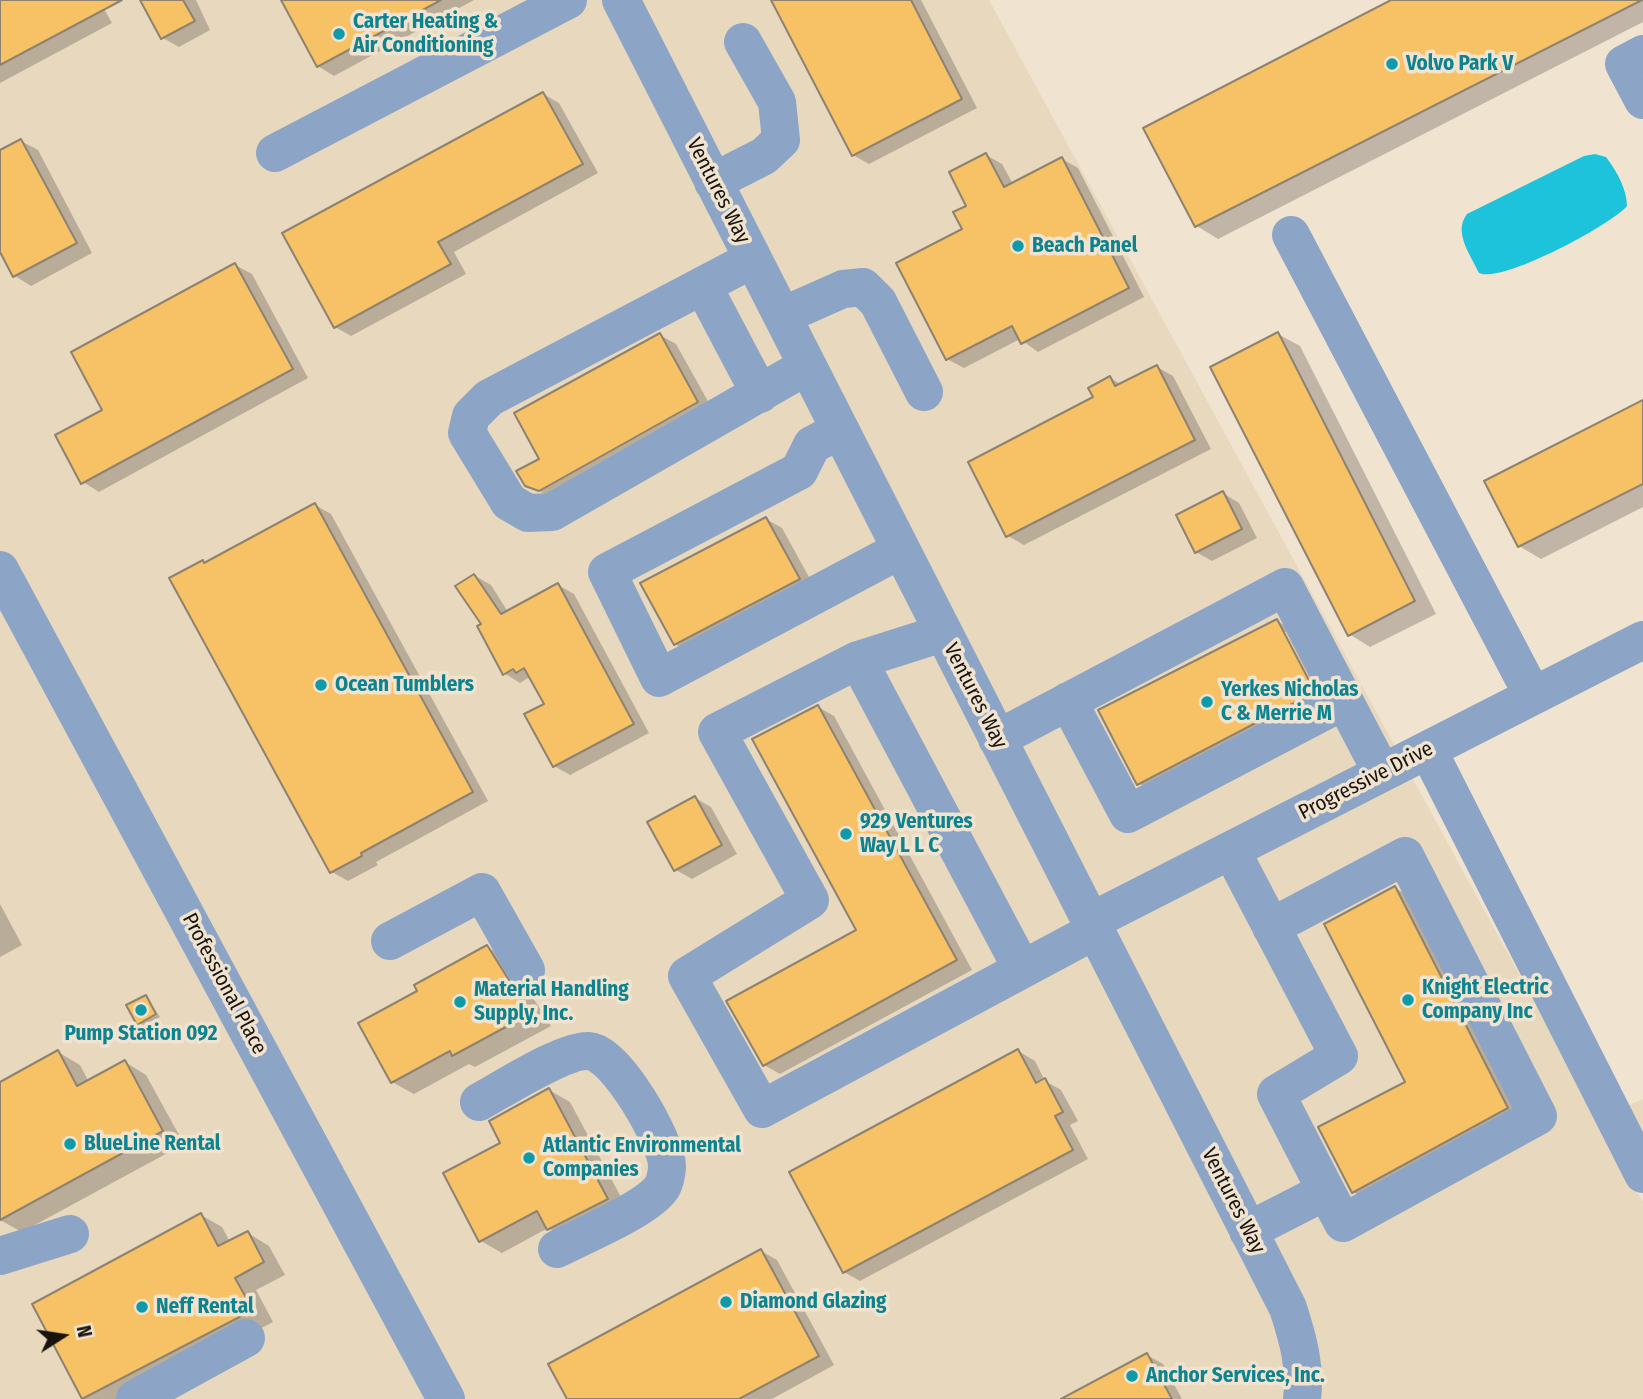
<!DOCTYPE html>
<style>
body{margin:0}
#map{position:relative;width:1643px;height:1399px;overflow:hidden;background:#f0e3d0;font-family:"Fira Sans Condensed",sans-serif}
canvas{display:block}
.north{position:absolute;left:28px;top:1301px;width:70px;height:70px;-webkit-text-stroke:5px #f0e3d0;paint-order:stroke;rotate:78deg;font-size:19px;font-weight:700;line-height:28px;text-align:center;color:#18140d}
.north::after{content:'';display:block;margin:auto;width:24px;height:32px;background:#18140d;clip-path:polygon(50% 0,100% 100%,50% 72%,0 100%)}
</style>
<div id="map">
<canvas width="1643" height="1399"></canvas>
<div class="north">N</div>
</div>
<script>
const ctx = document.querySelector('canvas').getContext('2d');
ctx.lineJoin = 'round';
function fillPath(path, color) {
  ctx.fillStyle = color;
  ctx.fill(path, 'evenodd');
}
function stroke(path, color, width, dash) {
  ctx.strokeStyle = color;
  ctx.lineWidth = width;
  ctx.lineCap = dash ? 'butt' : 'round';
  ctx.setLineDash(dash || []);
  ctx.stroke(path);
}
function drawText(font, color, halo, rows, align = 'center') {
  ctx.font = font + ' "Fira Sans Condensed",sans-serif';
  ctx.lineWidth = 7;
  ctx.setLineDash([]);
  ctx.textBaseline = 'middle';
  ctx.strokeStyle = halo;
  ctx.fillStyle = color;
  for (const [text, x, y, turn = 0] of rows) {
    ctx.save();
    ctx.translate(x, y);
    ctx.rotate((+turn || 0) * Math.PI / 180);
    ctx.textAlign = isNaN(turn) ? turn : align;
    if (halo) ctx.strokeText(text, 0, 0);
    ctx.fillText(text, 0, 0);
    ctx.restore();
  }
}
const built = new Path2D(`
 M0,0H989L1643,1202V1399H0Z
 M1643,1099V1135L1628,1106Z`);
const water = new Path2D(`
 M1595,154L1606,157C1616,170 1627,189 1627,206C1611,225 1501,284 1479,273C1470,254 1453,232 1467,214L1584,156Z`);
const shadow = new Path2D(`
 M0,0H99L112,23L0,83Z
 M142,0H196L210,30L179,47L163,38Z
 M283,0H474L334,76L318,66Z
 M786,0H921L977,108L869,164L853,155Z
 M1395,0H1643V22L1218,239L1197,226L1146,129Z
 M543,94L559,103L598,173L454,252L466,274L351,336L335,327Z
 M21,141L38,150L92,253L31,286L15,276L0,248V152Z
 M986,155L1002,164L1013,184L1062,159L1078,168L1144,297L1038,352L1020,339L964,368L947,359L964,230Z
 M235,265L252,274L308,378L99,492L83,482L104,410Z
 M1278,334L1300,346L1436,614L1370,647L1349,634Z
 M660,335L676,344L714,412L556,499L526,485L541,459Z
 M1157,367L1173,376L1211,449L1024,545L1008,536L1110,378L1122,385Z
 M1643,401V507L1541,559L1519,546Z
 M1223,493L1239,503L1257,538L1212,561L1196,552Z
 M315,505L331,514L488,801L376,862L378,865L348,881L332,872L203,562L206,564Z
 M766,519L782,528L815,588L691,654L675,644Z
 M475,576L491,585L508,612L558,585L574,594L649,733L570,775L554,766L546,704L534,681L528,678L520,683L504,673L484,625Z
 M1277,621L1293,630L1330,701L1155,793L1138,783ZM1282,632H1286L1320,699L1317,700Z
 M818,707L834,716L972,970L780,1074L764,1065L858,931Z
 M695,798L711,807L737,854L692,879L676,870Z
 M1395,888L1411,897L1523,1117L1369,1201L1353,1192L1407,1083Z
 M0,904L22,945L0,957Z
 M487,947L508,959L551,1026L475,1067L469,1064L414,1094L392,1082L420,991Z
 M146,997L160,1017L143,1026L138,1023Z
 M1018,1051L1035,1061L1045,1081L1061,1090L1078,1121L1070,1125L1088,1159L860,1281L844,1272Z
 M58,1052L80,1065L89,1082L125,1062L146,1075L184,1144L22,1232L0,1220V1084Z
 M549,1090L570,1102L629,1212L570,1241L548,1228L502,1253L481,1241L502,1143Z
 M201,1215L222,1227L230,1242L248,1233L269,1246L285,1275L256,1290L273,1322L128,1399H84L35,1305Z
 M761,1251L777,1260L834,1365L772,1399H569Z
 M1147,1355L1163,1364L1182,1399H1065Z`);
const building = new Path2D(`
 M0,0H122L0,65Z
 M140,0H183L195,21L161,39Z
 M281,0H441L317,67Z
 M771,0H911L962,99L852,156Z
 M1391,0H1642L1195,227L1143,128Z
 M543,92L583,164L438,242L451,264L334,328L282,233Z
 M21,139L77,243L13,277L0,252V150Z
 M986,153L1004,187L1062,157L1129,288L1021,344L1012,326L946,360L896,263L962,229L953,212L966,206L949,172Z
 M235,263L293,369L81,484L55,435L102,410L71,352Z
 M1278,332L1415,601L1348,636L1210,367Z
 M660,333L698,402L539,491L525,486L516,471L539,459L514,413Z
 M1157,365L1195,440L1006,537L968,462L1093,397L1088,388L1110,376L1115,386Z
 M1643,400V484L1518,547L1484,481Z
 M1223,491L1242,529L1195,553L1176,515Z
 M315,503L473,792L361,853L362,856L330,873L169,578L203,560L204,563Z
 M766,517L800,579L674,645L640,583Z
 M474,574L501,614L558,583L634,724L553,767L524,714L544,704L524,668L516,673L513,669L503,675L477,626L481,624L455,586Z
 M1277,619L1315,692L1137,785L1098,710Z
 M818,705L957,960L763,1066L726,1001L856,930L752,739Z
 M695,796L722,845L674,871L647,822Z
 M1395,886L1508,1108L1352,1193L1318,1127L1405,1082L1324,924Z
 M487,945L530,1014L452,1056L450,1051L391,1083L358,1023L417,991L414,985Z
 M146,995L156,1014L137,1025L126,1005Z
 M1018,1049L1036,1083L1045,1078L1063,1112L1055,1116L1073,1150L843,1273L789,1172Z
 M58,1050L77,1086L125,1060L163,1131L0,1220V1082Z
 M549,1088L608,1199L547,1230L537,1211L479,1242L443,1173L500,1143L489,1121Z
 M201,1213L218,1246L248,1231L264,1262L235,1278L253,1310L82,1399L32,1304Z
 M761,1249L819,1356L739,1399H567L548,1364Z
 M1147,1353L1172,1399H1061Z`);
const minor = new Path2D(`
 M621,0L1288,1308C1298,1339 1306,1367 1302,1399
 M1643,54L1624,64L1643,100
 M275,153L568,0
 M713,182L764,156L781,140L777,102L743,42
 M1291,235L1533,696
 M753,259L489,398L471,416L467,433L509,502L528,513L552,512L807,366
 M703,286L760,394
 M782,316L843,289L863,287L878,302L924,392
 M840,430L812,445L799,471L607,572L659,678L900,550
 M0,570L446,1399
 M943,633L858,660L717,732L810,900L687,976L762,1109L1094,931
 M858,660L1022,969
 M1068,701L1128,814L1344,701
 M997,739L1285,587L1382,773
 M1428,750L1643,1174
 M1231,850L1339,1056L1276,1094L1326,1191L1248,1231
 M1090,922L1643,640
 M1271,927L1405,856L1538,1116L1343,1223L1326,1191
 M390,941L482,892L526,970
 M479,1102C503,1089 565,1049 589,1051C616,1052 667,1142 667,1166C667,1172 665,1182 662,1187C648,1209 582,1236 557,1249
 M0,1256L70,1234
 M135,1399L246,1338`);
const markers = [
 [339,34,7,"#0f9aa8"],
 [1392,64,7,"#0f9aa8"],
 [1018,246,7,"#0f9aa8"],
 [321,685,7,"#0f9aa8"],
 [1207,702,7,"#0f9aa8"],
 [846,834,7,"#0f9aa8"],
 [1408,1000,7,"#0f9aa8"],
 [460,1002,7,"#0f9aa8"],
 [141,1010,7,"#0f9aa8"],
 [70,1144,7,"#0f9aa8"],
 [529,1158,7,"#0f9aa8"],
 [726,1302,7,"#0f9aa8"],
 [142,1307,7,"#0f9aa8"],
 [1132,1376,7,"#0f9aa8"]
];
const cultureNames = [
 ["Carter Heating &",353,22],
 ["Air Conditioning",353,46],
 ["Volvo Park V",1406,64],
 ["Beach Panel",1032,246],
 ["Ocean Tumblers",335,685],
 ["Yerkes Nicholas",1221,690],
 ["C & Merrie M",1221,714],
 ["929 Ventures",860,822],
 ["Way L L C",860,846],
 ["Knight Electric",1422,988],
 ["Company Inc",1422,1012],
 ["Material Handling",474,990],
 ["Supply, Inc.",474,1014],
 ["Pump Station 092",141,1034,"center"],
 ["BlueLine Rental",84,1144],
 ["Atlantic Environmental",543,1146],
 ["Companies",543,1170],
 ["Diamond Glazing",740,1302],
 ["Neff Rental",156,1307],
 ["Anchor Services, Inc.",1146,1376]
];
const streetNames = [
 ["Ventures Way",718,191,63],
 ["Ventures Way",975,696,63],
 ["Progressive Drive",1366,781,-27],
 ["Professional Place",224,984,62],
 ["Ventures Way",1233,1201,63]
];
fillPath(built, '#e8d8be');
fillPath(water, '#1dc2db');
fillPath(shadow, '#0003');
fillPath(building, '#f7c165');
stroke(building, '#8e8271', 2);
stroke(minor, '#8ca5c7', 38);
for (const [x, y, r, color] of markers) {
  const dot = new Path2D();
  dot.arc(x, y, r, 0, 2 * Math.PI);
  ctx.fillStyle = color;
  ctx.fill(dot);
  stroke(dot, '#f0e3d0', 2.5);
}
drawText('bold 21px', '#0d838f', '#f0e3d0', cultureNames, 'left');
drawText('21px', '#18140d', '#f0e3d0', streetNames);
</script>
